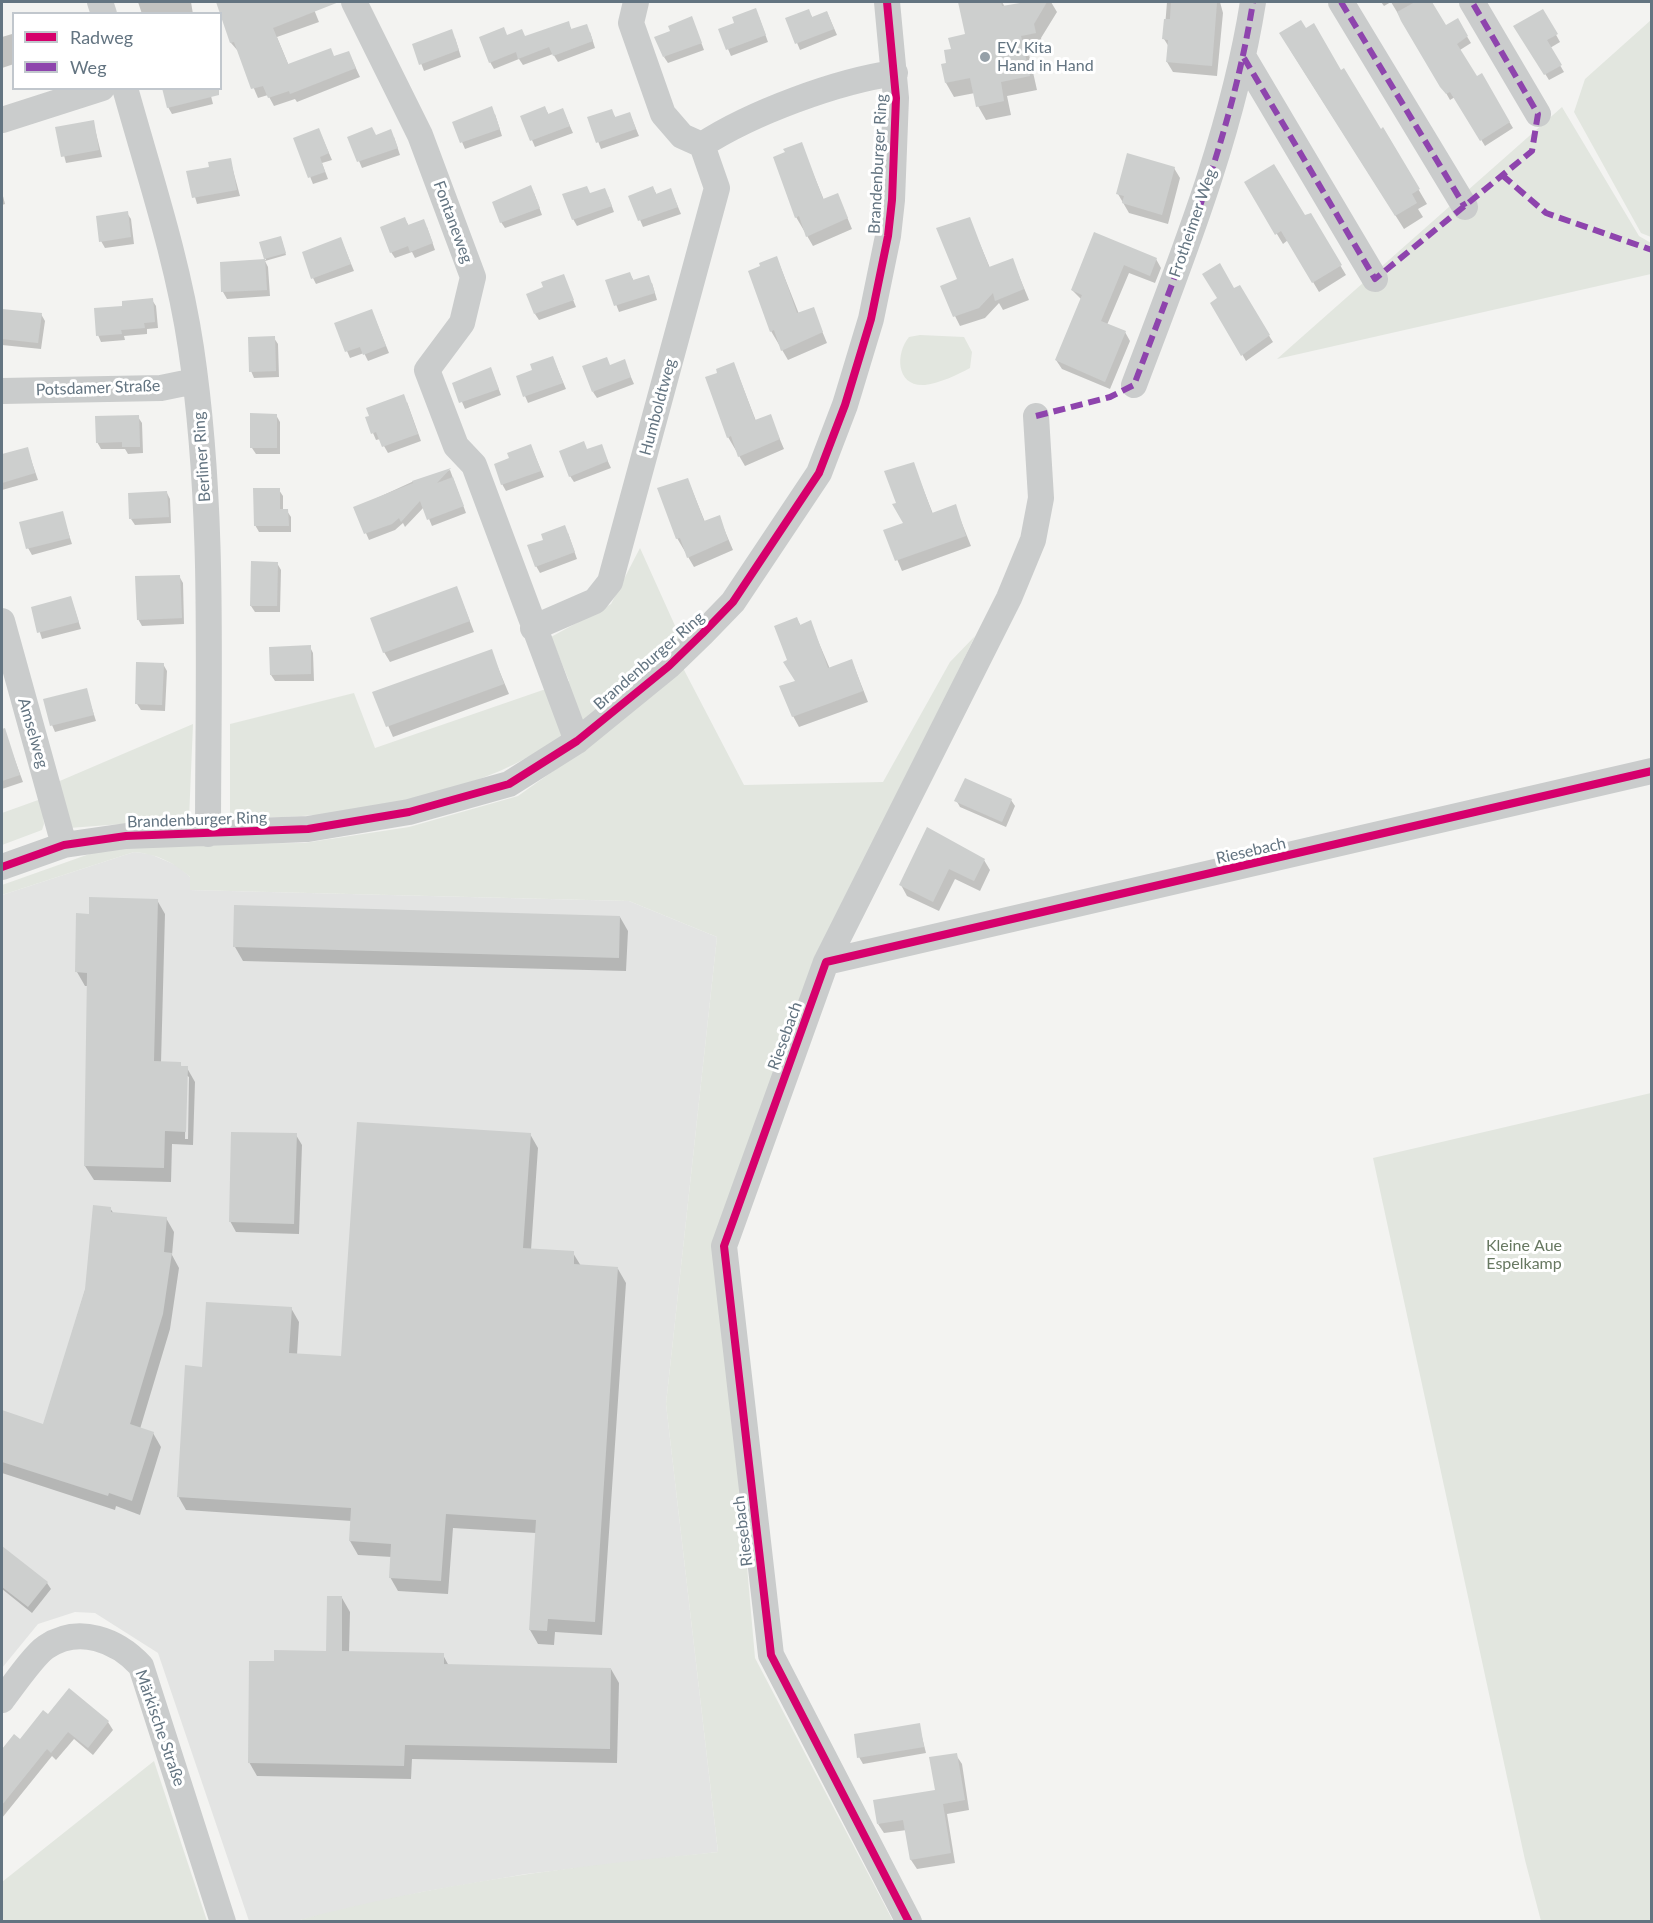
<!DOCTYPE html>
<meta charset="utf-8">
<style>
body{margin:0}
#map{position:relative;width:1653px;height:1923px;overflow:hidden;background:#f3f3f1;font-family:Lato,sans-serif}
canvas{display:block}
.frame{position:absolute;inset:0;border:3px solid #637481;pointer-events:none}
.legend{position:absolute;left:12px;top:12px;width:210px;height:78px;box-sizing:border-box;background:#fff;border:2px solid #c1c7cd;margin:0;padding:8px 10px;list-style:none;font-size:18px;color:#637481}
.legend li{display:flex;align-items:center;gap:12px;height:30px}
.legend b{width:30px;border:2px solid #c1c7cd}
</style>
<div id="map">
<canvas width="1653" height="1923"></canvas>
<div class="frame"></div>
<ul class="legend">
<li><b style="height:8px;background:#d6006c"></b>Radweg</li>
<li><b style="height:8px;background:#8e44ad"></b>Weg</li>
</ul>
</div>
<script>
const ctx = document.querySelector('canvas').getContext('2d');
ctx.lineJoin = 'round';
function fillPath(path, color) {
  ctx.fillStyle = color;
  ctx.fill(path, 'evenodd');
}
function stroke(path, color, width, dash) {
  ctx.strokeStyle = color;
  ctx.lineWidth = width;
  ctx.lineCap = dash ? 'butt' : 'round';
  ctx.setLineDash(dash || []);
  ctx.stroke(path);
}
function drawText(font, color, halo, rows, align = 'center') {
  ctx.font = font + ' Lato,sans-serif';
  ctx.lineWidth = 6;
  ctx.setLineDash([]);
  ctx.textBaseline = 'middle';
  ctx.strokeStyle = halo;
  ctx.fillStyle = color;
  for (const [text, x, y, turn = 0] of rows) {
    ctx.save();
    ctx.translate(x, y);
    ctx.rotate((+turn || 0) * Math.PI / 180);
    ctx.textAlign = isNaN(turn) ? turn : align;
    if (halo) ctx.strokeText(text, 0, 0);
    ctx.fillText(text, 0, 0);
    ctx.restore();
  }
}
const built = new Path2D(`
 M134,852L150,854L178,866L190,877L191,890L629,901L717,937L666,1404L718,1852L526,1874L422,1892L296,1921H249L158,1653L95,1613L75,1612L38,1624L2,1668V895Z`);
const green = new Path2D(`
 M1651,20V237L1641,233L1574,112L1585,79Z
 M1562,107L1639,236L1651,243V274L1277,359Z
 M920,335L964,337L972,352L970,368C957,375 940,383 925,385C896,387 895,354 909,337Z
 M640,548L681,639C629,688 568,741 502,770C475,782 426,797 398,804C344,816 285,817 230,819V724L354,693L375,748L569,681L551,637L611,604Z
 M975,636L828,942L719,1245L755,1658L893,1921H296C434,1883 576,1866 718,1852L666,1404L717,937L629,901L190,890V877C173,862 157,854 134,852L2,895V885L95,852L167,844L304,843L409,827L518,796L598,739L683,668L744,785L883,782L950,662Z
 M193,724L189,819L69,828L55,783Z
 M41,799L44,824L42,830L2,845V813Z
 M1651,1093V1921H1541L1525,1860L1373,1158Z
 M154,1761L207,1921H2V1882Z`);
const shadow = new Path2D(`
 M138,2H191L193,14H142Z
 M217,2H311L319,22L277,37L289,66L349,53L360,77L297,102L295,99L274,106L268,95L258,98L238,51L231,43Z
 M960,2H1002L1005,7L1034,2H1051L1057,12L1041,38L1043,47L1028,50L1037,90L1007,96L1011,115L986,120L978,106L975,93L954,97L946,83L952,50L967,35Z
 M1167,2H1220L1223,13L1217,76L1173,72L1167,62L1169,47L1164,39Z
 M1381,2H1429L1446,27L1457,20L1471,43L1460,50L1477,78L1481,75L1513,128L1485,146L1455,97L1450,100L1446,93L1391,2L1384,6Z
 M808,11L813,18L827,12L837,35L800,50L787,19Z
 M1543,11L1560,42L1550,48L1564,72L1549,80L1515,26Z
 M759,17L768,42L731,56L728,49Z
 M692,18L704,50L668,63L664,57Z
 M568,23L572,30L590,32L595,48L558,62L553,54L523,65L519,59L494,69L490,62L508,36L525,38Z
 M12,34L14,64L2,68V37Z
 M455,38L461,57L424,71L414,45Z
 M1289,48L1341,72L1380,131L1383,129L1427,204L1418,209L1423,217L1404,229Z
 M209,88L213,104L172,114L168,107Z
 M545,108L549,115L563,110L573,133L535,147L522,117Z
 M611,111L616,118L630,114L639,136L601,149L589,118Z
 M495,114L502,136L465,149L454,123Z
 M93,121L102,157L66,163L57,128Z
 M319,130L332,160L322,163L328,179L313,184L295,139Z
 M376,136L394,137L400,155L362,168L359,161Z
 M801,144L824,200L838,195L852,229L813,246L796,217Z
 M230,159L240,196L197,204L188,172L211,168Z
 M1174,168L1180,178L1168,224L1129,213L1118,194Z
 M1246,183L1304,217L1310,215L1346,275L1319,292L1288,240L1283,244Z
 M653,188L657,195L671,190L681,214L643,227L630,196Z
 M2,192L5,204L2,205Z
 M534,193L542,215L505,228L501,222Z
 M590,194L608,196L614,212L577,226L573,219Z
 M127,213L131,219L134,244L105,248L101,241Z
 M969,218L990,268L1012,259L1029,300L1003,310L999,303L985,318L960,326L955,316Z
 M405,219L409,226L427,227L435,250L415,258L412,252L395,258L391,252Z
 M1094,234L1156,259L1161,268L1155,283L1129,273L1107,325L1125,332L1130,341L1110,389L1062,369L1056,360L1082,300L1072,290Z
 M341,239L354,271L316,284L313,278Z
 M282,241L286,255L265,261L268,267L270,296L227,299L223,292L221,263L266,260L265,258Z
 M777,258L799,314L813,309L827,343L788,360L771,331Z
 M630,274L634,281L652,283L657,300L619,312L607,281Z
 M563,275L576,307L539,320L535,314L544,288Z
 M1239,287L1273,342L1246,361L1212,303Z
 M152,300L156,306L158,328L147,329V334L124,336L125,340L101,342L98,335L124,307Z
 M2,310L41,314L45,321L41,349L2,345Z
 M372,311L389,353L368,361L364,353L350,358L347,351Z
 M274,338L278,344L279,377L254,378L251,371Z
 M553,358L566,389L528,403L525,396L534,371Z
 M624,361L634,384L597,398L593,392L610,366Z
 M734,364L756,421L770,416L784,449L745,466L728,437L719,374Z
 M491,369L501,395L465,409L454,383Z
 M407,402L421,441L388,453L380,439L376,440L373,433Z
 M276,415L280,422V454H256L252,448Z
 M138,417L142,423L143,453L128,454L125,449H101L97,442Z
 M531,446L544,477L506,491L502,484L511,459Z
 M601,446L611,468L574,482L570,476L588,450Z
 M27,448L38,480L2,490V456Z
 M913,463L933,514L955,506L971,546L902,571L885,531L905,524L898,504Z
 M450,470L466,513L432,526L424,507L405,527L403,523L395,530L369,540L355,508L414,481Z
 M688,480L705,522L719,517L733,550L694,567L677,538Z
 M279,490L283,496V511H287L291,517V532H259L255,525Z
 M167,493L170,499L171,523L135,525L131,519Z
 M62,513L72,544L32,555L28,548Z
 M568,533L577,559L540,573L536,566Z
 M277,563L281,570L280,612H255L251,606Z
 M179,576L183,583L184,624L142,626L138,619Z
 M457,588L474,632L390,662L384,652Z
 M71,598L81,629L42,639L32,608Z
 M797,619L801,626L810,622L830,669L852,661L868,702L799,727L793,716L797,681Z
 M310,647L313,653L314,681H275L271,675Z
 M491,651L509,694L393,737L374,693Z
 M163,664L167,671L165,711L141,710L137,704Z
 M86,690L96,721L55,732L52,725Z
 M6,736L23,782L2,789V737Z
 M956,800H1011L1015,806L1006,827L960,807Z
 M928,829L984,860L990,870L980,891L955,879L939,911L907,896L901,885Z
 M157,900L165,914L161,1063H180L182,1068H187L195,1082L193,1145L172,1144L171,1182L94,1180L85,1166L88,986H85L77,972L90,915ZM186,1075L189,1077L188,1139H185Z
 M620,917L628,931L626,971L243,961L235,947Z
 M530,1134L538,1148L531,1250L573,1253L581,1266L618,1269L626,1283L602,1635L555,1632L554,1645L538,1644L530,1630L536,1533L453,1528L448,1594L398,1591L390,1577L392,1557L358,1555L350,1541L352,1521L186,1510L178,1496L203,1368L291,1308L299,1322L297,1355L342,1358Z
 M296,1135L302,1145L299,1234L236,1232L230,1221Z
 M110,1208L114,1214L166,1218L174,1232L172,1255L179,1268L170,1329L140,1429L153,1433L161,1447L140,1515L116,1506L115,1510L2,1473V1412L44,1426Z
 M2,1548L47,1583L51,1589L32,1613L2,1589Z
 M342,1598L350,1612L349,1653L443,1655L449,1666L611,1669L619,1683L617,1763L412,1759L411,1779L257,1776L249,1762L275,1663L327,1653Z
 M69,1690L108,1722L113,1730L93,1755L74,1739L56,1760L52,1756L2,1818V1751L14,1736L20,1741L48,1716Z
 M919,1725L926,1753L863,1764L859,1757Z
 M956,1755L962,1764L969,1810L947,1814L955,1863L917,1869L911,1860L907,1830L884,1833L878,1824L936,1791Z`);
const building = new Path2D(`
 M216,2H339L273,28L288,64L331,48L334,56L349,51L356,68L290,94L289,91L268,98L263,86L251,89L234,42L230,43Z
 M958,2H1001L1002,6L1026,2H1047L1034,24L1036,33L1021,36L1030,76L1001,82L1004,101L976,107L970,78L945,83L941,64L946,63L944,50L951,49L948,38L965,34Z
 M1171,2H1217L1212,66L1166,62L1168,40L1162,39L1164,19H1170Z
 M1415,2H1432L1446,25L1458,18L1468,36L1457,44L1477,76L1482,73L1510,122L1480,141L1450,92L1446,94L1440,87L1401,21L1397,12Z
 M756,8L766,35L726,50L718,29L734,23L732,17Z
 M809,9L812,17L827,11L834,29L795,44L785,18Z
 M1543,9L1558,34L1547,40L1562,65L1544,75L1513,26Z
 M692,16L702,43L663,57L654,37L670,31L668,26Z
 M1301,20L1306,28L1314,23L1341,70L1344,68L1381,129L1383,127L1420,189L1412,194L1417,203L1395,216L1279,33Z
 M569,21L571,29L587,24L593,41L553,56L549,47L518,59L516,52L489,63L479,37L504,27L507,35L522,29L525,36Z
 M452,29L459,50L419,65L412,44Z
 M162,88H219V95L167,108Z
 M492,106L500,129L460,143L452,122Z
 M545,106L548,114L563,108L570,126L530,141L520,116Z
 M612,109L615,117L630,112L636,129L596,143L587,117Z
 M94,120L99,150L61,157L55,127Z
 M372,127L376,135L391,129L398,148L357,162L347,137Z
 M319,128L329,153L320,157L325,172L308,178L293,138Z
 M802,142L823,199L838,193L848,218L806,237L799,216L795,218L773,157L785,152L783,149Z
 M1127,153L1175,167L1162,215L1122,203L1124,196L1116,194Z
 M231,158L237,190L192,198L186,171L209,167L208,162Z
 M1274,164L1305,215L1311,213L1342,265L1312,283L1281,231L1275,235L1244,182Z
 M531,185L540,208L500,223L492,202Z
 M587,186L590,193L605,188L612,206L572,220L562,194Z
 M653,186L656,194L671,188L678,207L638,221L628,196Z
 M128,211L131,237L99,242L96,216Z
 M405,217L408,225L424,219L433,243L410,252L408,246L390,253L380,227Z
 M970,217L989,267L1013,258L1024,289L995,301L993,293L979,308L953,317L940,286L957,279L936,228Z
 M1094,232L1157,258L1150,276L1124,265L1101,321L1126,331L1105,382L1055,360L1082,295L1071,290Z
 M281,236L286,253L264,259L259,242Z
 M341,237L351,264L311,279L302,252Z
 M777,256L797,313L814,307L823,332L781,351L774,330L770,332L748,271L760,266L759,263Z
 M265,259L267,290L221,292L220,262Z
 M1220,263L1234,288L1240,285L1270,335L1241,356L1210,303L1217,298L1202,274Z
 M630,272L633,280L649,275L655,293L614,306L605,280Z
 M564,274L574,300L534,314L526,294L543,287L541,282Z
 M153,298L155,322L144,323L145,328L121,330L122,334L96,336L94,308L122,306V301Z
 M2,309L42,313L38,343L2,339Z
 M372,309L386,346L363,355L360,347L345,352L334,323Z
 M275,336L276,371L249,372L248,337Z
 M553,356L563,383L523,397L516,376L532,370L530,364Z
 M607,357L610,365L625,359L631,377L592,392L582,366Z
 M734,362L755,420L771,414L780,439L738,457L731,436L727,438L705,377L717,373L716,369Z
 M491,367L499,389L459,403L452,383Z
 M404,394L418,434L382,447L376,432L371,434L365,417L369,416L366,408Z
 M250,413L277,414V448H250Z
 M139,415L140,447H122V442L96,443L95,416Z
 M584,441L587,449L602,444L608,461L569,477L559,451Z
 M531,444L541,471L501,485L494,464L509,458L507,453Z
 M28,447L35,473L2,483V454Z
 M914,462L932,513L956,504L966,536L895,561L883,530L903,523L892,504L896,503L884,471Z
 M451,468L437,483L453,477L464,506L427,520L420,501L401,522L399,518L392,524L364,534L353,507L413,483L412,481Z
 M688,478L704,521L720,515L728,540L687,558L680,538L676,539L657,488Z
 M253,488H280V509H288L289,526H254Z
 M167,491L169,517L129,519L128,493Z
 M63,511L70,538L26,549L19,522Z
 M565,525L575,552L535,567L527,545L543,540L541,534Z
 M251,561L278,562L277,606H250Z
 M180,575L182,618L137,620L135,576Z
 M457,586L470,621L383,653L370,618Z
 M71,596L79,622L37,633L31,607Z
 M797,617L800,625L811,620L828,668L852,659L863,691L792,717L779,686L795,681L783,662L787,660L774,626Z
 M311,645V674L270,675L269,647Z
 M492,649L504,684L386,727L372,692Z
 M136,662L164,663L162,705L135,704Z
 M87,688L94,715L50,726L43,699Z
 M5,728L20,775L2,781V729Z
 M965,778L1012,799L1002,822L954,801Z
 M927,827L985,859L974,881L949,869L933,902L899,885Z
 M89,897L158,899L154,1061L181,1062V1066H188L186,1132L165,1131L164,1168L84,1166L87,973L75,972L76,913L89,914Z
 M234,905L620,916L619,958L233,947Z
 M357,1122L531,1133L523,1248L574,1251V1264L618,1267L595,1622L548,1619L547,1631L529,1630L536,1520L446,1514L441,1581L389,1578L391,1544L349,1541L351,1508L177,1497L185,1365L202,1367L206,1302L292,1307L289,1353L341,1356Z
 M231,1132L297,1133L294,1224L229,1222Z
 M93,1205L111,1207V1212L167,1217L164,1252L172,1253L163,1314L130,1424L154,1432L132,1501L109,1493L108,1496L2,1462V1410L43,1424L85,1289Z
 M2,1546L48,1582L28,1607L2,1587Z
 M327,1596H342V1651L444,1653V1664L611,1668L610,1749L405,1745L404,1766L248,1763L249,1661H274V1650L326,1651Z
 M69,1688L109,1721L88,1748L68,1732L51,1753L47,1749L2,1805V1749L14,1734L20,1739L43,1710L48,1714Z
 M920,1723L924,1747L857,1758L854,1734Z
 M957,1753L965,1800L943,1804L951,1853L910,1860L903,1820L877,1824L873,1800L935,1790L929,1757Z`);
const minor = new Path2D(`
 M100,2L104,14
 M354,2L420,135L473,277L462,323L427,370L456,446L474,465L577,741
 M1341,2L1465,207
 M1472,2L1538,114
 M1244,58L1375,279
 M125,88C149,174 178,260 191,348C215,509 208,672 208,834
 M2,120L102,88
 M702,145C751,113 837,81 895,73
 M1134,385C1181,260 1232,135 1253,2
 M2,391L161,388L195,381
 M2,621L64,845
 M533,628L595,601L610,582L717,188L702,145L682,136L663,114L631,23L636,2
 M2,867L64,845L126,836L308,829L409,812L509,784L577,741L669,666L702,634L733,602L819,473L845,405L871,319L888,236L892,200L896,98L887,2
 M826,962L1652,771
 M2,1700C12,1687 34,1655 46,1647C79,1625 117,1640 141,1666L223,1922
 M909,1922L771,1655L724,1246L826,962L1009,598L1033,540L1041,498L1036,416`);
const quiet = new Path2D(`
 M1341,2L1465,207
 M1244,58L1375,279L1532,151L1538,114L1472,2
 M1502,175L1546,213L1652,250
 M1036,416L1110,397L1134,385C1181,260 1232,135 1253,2`);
const cycleway = new Path2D(`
 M2,867L64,845L126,836L308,829L409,812L509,784L577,741L669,666L702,634L733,602L819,473L845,405L871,319L888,236L892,200L896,98L887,2
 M909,1922L771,1655L724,1246L826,962L1652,771`);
const markers = [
 [985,57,6,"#95a0a8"]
];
const poiNames = [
 ["EV. Kita",997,48],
 ["Hand in Hand",997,66]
];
const streetNames = [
 ["Brandenburger Ring",878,164,-87],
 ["Fontaneweg",453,222,70],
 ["Frotheimer Weg",1193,223,-71],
 ["Potsdamer Straße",98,388,-2],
 ["Humboldtweg",658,407,-75],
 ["Berliner Ring",202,457,-94],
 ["Brandenburger Ring",649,661,-41],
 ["Amselweg",33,733,74],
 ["Brandenburger Ring",197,820,-2],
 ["Riesebach",1251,851,-13],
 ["Riesebach",785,1036,-70],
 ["Riesebach",743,1531,-97],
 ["Märkische Straße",160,1728,71]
];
const parkNames = [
 ["Kleine Aue",1524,1246],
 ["Espelkamp",1524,1264]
];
fillPath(built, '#e3e4e3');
fillPath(green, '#e2e6df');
fillPath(shadow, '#0003');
fillPath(building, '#cdcfce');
stroke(minor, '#cacccc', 26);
stroke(quiet, '#8e44ad', 6, [12, 6]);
stroke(cycleway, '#d6006c', 8);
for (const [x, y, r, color] of markers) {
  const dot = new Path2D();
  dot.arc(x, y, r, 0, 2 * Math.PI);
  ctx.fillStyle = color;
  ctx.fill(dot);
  stroke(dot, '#fff', 2);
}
drawText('16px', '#637481', '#fff', poiNames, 'left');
drawText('16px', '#637481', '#fff', streetNames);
drawText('16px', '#677861', '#fff', parkNames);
</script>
